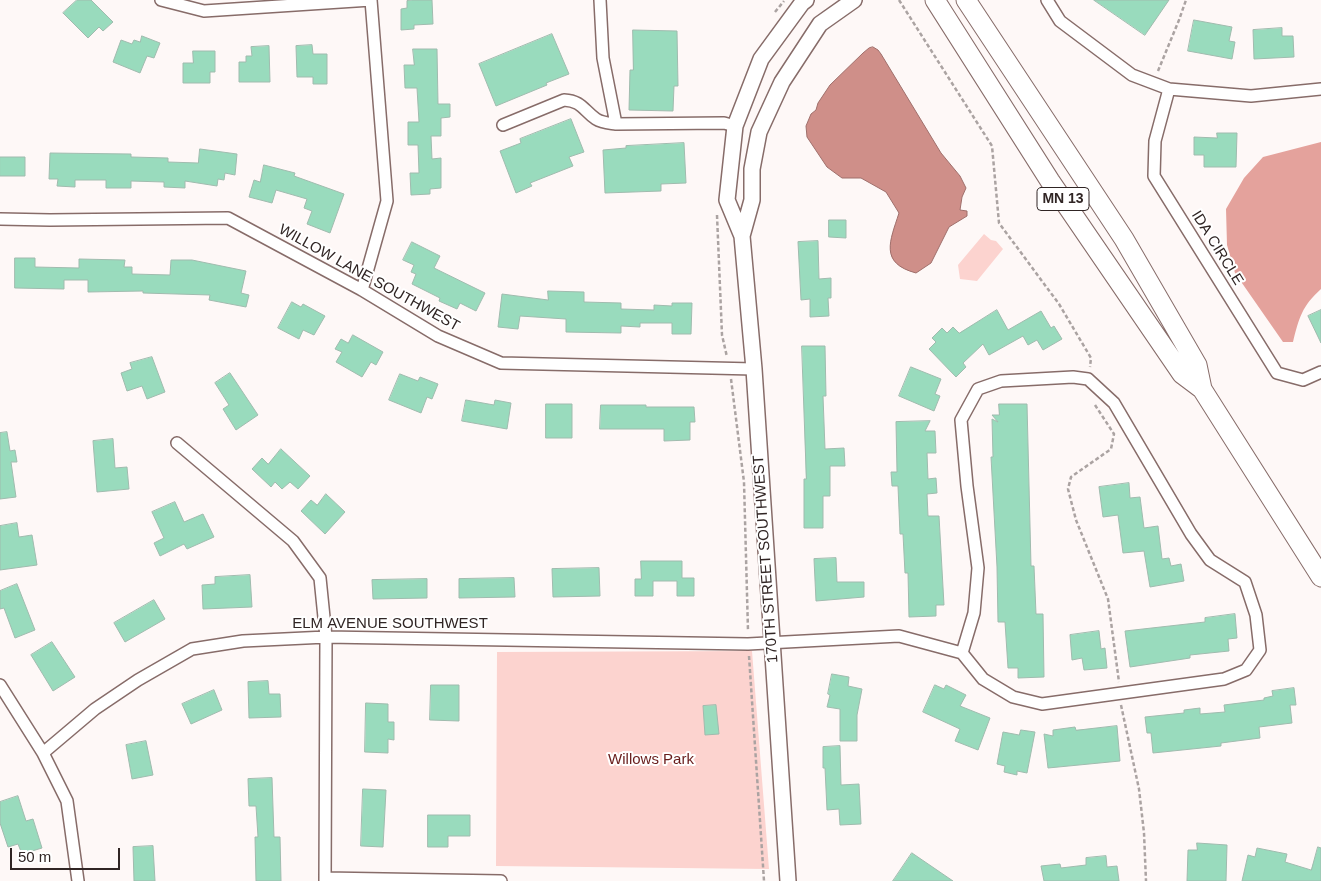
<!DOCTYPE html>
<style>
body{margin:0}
#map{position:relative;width:1321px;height:881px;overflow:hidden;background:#fef8f7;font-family:Arial,sans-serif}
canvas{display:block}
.scale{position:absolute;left:10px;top:848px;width:110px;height:22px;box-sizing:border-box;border:2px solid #302524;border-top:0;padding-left:6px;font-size:15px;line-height:18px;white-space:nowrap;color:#302524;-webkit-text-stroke:4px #fff;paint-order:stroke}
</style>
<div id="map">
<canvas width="1321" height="881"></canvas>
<div class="scale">50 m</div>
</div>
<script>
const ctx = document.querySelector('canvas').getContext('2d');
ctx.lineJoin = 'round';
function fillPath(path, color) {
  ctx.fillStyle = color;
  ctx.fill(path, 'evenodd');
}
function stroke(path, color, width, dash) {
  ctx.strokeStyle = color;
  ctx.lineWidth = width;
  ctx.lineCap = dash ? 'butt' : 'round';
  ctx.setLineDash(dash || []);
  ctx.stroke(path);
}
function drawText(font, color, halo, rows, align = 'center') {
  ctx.font = font + ' Arial,sans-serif';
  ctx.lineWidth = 4;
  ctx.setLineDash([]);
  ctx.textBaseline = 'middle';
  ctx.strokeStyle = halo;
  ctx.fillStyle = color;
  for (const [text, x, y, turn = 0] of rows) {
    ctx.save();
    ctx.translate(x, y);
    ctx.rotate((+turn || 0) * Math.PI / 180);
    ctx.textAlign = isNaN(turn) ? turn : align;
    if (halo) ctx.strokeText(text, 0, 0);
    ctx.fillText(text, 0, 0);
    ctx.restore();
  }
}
const green = new Path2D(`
 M984,234L991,240L996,241L1003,249L977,281L960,279L958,265Z
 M752,651L769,869L496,866L497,652Z`);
const forest = new Path2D(`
 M1321,142V289C1302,306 1299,318 1293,342H1283L1235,273L1227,245L1226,209L1244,178L1263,157Z`);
const water = new Path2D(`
 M873,47L878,50L881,54L941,153L960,176L966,188L962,197L960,210L967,211V216L949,227L931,263L916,273C879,263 890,241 899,213L886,192L861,178H842L827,167L807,137L806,126L811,114L816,110L818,103L830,85L863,53L869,48Z`);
const building = new Path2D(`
 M77,0H91L113,22L103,31L99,27L88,38L63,13Z
 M412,0H432L433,24L414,25V29L401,30V9L407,8V1Z
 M1094,0H1169L1145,35Z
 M1194,20L1232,27L1229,41L1235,42L1232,59L1188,51Z
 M1282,28V36H1293L1294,57L1254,59L1253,30Z
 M633,30L677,31L678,86H674L673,111L629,110L630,70H633Z
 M552,34L569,74L546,83L547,85L496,106L479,64Z
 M142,36L160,43L154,58L147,56L140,73L113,62L121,40L132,44L134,40L140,42Z
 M312,45L313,54H327V84H313V77H297L296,46Z
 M269,46L270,82H239V62H246V56H252L251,47Z
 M413,49H437L438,104H450V117L441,118V136H431L432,159L441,158V188L430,189V194L411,195L410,173H419L418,145H408V122H419L417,88H405L404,65H414Z
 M193,51H215V72H210V83H183V63H193Z
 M571,119L584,152L569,157L573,166L530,183L532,186L516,193L500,151L521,143L520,139Z
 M1217,133H1237L1236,167H1204V155H1194V137L1217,138Z
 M684,143L686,183L661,184V191L605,193L603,150L626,148V146Z
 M200,149L237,154L235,175L225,173L224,180L218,179L217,186L185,181V188L164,187V182L131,181V188H106V180H75V187L57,186L58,179H49L50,153L131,154V157L168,158V162L198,163Z
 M0,157H25V176H0Z
 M264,165L295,173L294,176L344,194L330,233L307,224L312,211L304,208L307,199L276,190L272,203L249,197L254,180L260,182Z
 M829,220H846V238L829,237Z
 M818,241L819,279L831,278V298H828L829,316L810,317V299L801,300L798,242Z
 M412,242L440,256L434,268L485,293L476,311L460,303L457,309L439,301L440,298L412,284L416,274L411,272L414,265L403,260Z
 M15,258H35V267L79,268V259L125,260L124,267H132V274L170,275L171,260H192L246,271L241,293L249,295L246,307L209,300L210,295L143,293V291L88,292V280H64V289L15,288Z
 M548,291L584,292V302L621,303V309L654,310V305L672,306V303H692L691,334H672V323H640V327L621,326V333L566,332V319L520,316L518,329L498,327L502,294L548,300Z
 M292,302L301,307L303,304L325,316L314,335L303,330L299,339L278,328Z
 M997,310L1008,330L1041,311L1051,328L1054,326L1062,339L1043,350L1037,340L1028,345L1023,336L989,355L983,344L963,363L966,367L956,377L929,349L936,342L932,338L942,328L947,333L953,327L959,333Z
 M1321,310V343L1308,316Z
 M353,335L383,352L376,365L371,362L362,377L336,362L342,352L335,349L341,339L348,343Z
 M802,346H825L826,396H823L825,449L844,448L845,466H830V496H823V528H804V479H806Z
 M152,357L165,392L147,399L142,386L127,391L121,373L132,369L130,363Z
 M911,367L941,379L935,394L940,396L934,411L899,396Z
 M230,373L258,415L236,430L223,409L229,405L215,383Z
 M400,374L418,381L420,377L438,384L432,399L427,397L421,413L389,400Z
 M466,400L494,405L495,400L511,403L507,429L462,421Z
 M546,404H572V438H546Z
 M999,404H1027L1031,566H1034L1036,614H1043L1044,677L1018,678V668H1008L1005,622H998L997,567L991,457H993L992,419L998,422L992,415H999Z
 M601,405H646V407H694L695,422H690V440L664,441V429H600Z
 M930,421L925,431H935L936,453H927L928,479L936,478L937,493L927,494L928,516H939L944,605H936V616L909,617L908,573H905L903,534H900L898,486H892L891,472H897L896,422Z
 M7,432L10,451L15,450L17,462H11L16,497L0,499V433Z
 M113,439L115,468L127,467L129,489L97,492L93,441Z
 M281,449L310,476L298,489L290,482L282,489L275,482L271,487L252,469L262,458L268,464Z
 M1129,483L1130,498L1140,497L1144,528L1158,526L1162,559L1169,558L1171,566L1181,564L1184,581L1150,587L1144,551L1123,553L1118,515L1103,517L1099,487Z
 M326,494L345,512L325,534L301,511L311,500L317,505Z
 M175,502L184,522L203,514L214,537L187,549L184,544L160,556L154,543L164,538L152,512Z
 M17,523L19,537L32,535L37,565L0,570V526Z
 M836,558L837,582H864V597L816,601L814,559Z
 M641,561H682V578H694V596H677V581H653V596H635V579H641Z
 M599,568L600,596L553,597L552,569Z
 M250,575L252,607L203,609L202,585L215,584V577Z
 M514,578L515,597L459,598V579Z
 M427,579V598L373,599L372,580Z
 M17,584L35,630L15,638L4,608L0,609V591Z
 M154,600L165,619L125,642L114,623Z
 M1235,614L1237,638L1228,639L1229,651L1190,655V658L1130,667L1125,631L1205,622V618Z
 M1099,631L1101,649L1105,648L1107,668L1084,670L1082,658L1072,660L1070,635Z
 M52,642L75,677L53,691L31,655Z
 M832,674L849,677L848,686L862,689L857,715V741H840V709L827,707L830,695L828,694Z
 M268,681L269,694H280L281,717L249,718L248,682Z
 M431,685H459V721L430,720Z
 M935,685L944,689L946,685L966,695L960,706L990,718L978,750L955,741L960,729L923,712Z
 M1294,688L1296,705H1290L1292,723L1259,727L1260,738L1221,743V746L1153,753L1151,733H1147L1145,717L1184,713V710L1200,708V714L1225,712L1224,705L1264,700V698L1273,696L1272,691Z
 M214,690L222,710L191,724L182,704Z
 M366,703L388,704V722H394V740L388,739V753L365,752Z
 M716,705L719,734L705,735L703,706Z
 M1117,726L1120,761L1048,768L1044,734L1053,736V730L1075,727L1076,730Z
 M1021,730L1035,732L1027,773L1017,771V775L1004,772L1005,766L997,764L1003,732L1019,735Z
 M146,741L153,775L132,779L126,745Z
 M840,746L841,785L859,784L861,824L840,825L839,809L827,810L825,768H823V747Z
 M272,778L274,837H280L281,881H256L255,837H258L256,806H249L248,779Z
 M363,789L386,790L383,847L361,846Z
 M18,796L26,821L33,819L42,848L22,854L18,844L8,847L0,823V802Z
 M428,815H470V836H448V847H428Z
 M1197,843L1227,845L1226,881H1187L1188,850H1197Z
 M153,846L155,881H134L133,847Z
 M1318,847L1321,848V881H1242L1248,855L1255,857L1257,848L1287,854L1285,862L1311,870Z
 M912,853L953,881H893Z
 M1106,856L1107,867L1117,866L1119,881H1044L1041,866L1060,864L1061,868L1086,865V858Z`);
const path = new Path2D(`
 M899,0L992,146L999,223L1059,304L1091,358L1090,367
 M775,12L784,1
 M1158,71L1179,20L1186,0
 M717,215L722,335L727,357
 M731,379L744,482L748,631
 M1095,405L1114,434L1111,449L1071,477L1068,489L1076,520L1108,599L1119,682
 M749,656L764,881
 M1121,705L1139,789L1144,833L1146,881`);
const minor = new Path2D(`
 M161,0L204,11L371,0L387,201L362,290
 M600,0L603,58L616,124L724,123L735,126
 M1047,0L1060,21L1132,75L1169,89L1251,96L1321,89
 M1169,89L1155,141L1154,176L1277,373L1303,380L1321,372
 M503,125L564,100C582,101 583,110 596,119C602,123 609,123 616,124
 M0,219L50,220L228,218L362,290L438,336L501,363L754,369
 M1073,377L1088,379L1114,403L1191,534L1210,560L1245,582L1256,615L1260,650L1246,670L1224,679L1042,704L1013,697L983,679L962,653L974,613L978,568L967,486L961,420L978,389L1001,381Z
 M177,443L293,541L320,578L326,637L325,881
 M0,685L43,753L67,801L78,881
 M43,753L95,709L138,680L192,649L243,641L326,637L748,644L899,636L962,653
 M325,878L501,881`);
const tertiary = new Path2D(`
 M742,236L752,200V169L759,132L782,82L820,24L854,0
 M788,881L754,369L742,236L727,200L735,126L761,59L802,3L806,0`);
const primary = new Path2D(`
 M935,0L1050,181L1182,374L1202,389
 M966,0L1124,239L1197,365L1202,389L1321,577`);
const shields = [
 [1063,199,52]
];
const shieldNames = [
 ["MN 13",1063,199]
];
const streetNames = [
 ["IDA CIRCLE",1217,248,58],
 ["WILLOW LANE SOUTHWEST",369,278,29],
 ["170TH STREET SOUTHWEST",766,559,-94],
 ["ELM AVENUE SOUTHWEST",390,624]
];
const parkNames = [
 ["Willows Park",651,760]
];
fillPath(green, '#fcd3cf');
fillPath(forest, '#e4a29c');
fillPath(water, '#cf8f89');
stroke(water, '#9f6f6b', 1);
fillPath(building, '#99dbbd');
stroke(building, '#a0bbae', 1);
stroke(minor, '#876c69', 14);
stroke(tertiary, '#876c69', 18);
stroke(primary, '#876c69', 21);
stroke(path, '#aba3a2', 2.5, [4, 2.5]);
stroke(minor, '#fff', 11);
stroke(tertiary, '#fff', 15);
stroke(primary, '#fff', 19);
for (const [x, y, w] of shields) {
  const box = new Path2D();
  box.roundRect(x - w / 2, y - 11.5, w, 23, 4);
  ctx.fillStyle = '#fff';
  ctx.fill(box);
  stroke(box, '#302524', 1);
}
drawText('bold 14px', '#302524', null, shieldNames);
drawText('15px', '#302524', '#fff', streetNames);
drawText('15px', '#681c1b', '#fff', parkNames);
</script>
